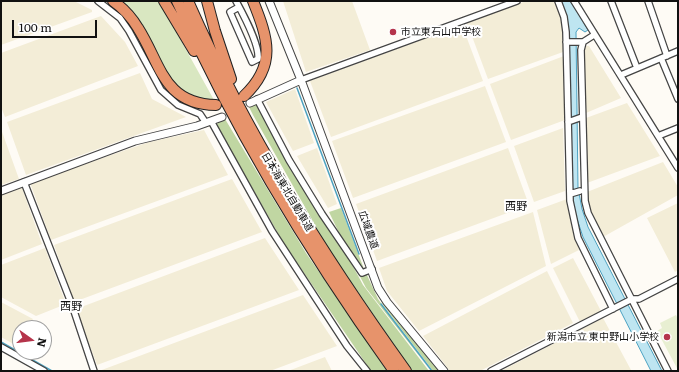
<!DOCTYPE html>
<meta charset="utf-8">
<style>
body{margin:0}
#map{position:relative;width:679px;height:372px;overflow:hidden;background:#fefbf5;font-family:Literata,serif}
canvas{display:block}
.frame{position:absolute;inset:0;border:2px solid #111;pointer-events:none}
.north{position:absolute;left:12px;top:320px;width:40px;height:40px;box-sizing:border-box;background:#fff;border:1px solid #a0a0a0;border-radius:50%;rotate:104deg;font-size:11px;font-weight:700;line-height:16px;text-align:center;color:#111}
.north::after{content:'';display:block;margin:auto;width:14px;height:18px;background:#b5344b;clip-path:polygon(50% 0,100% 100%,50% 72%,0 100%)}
.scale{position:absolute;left:12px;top:20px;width:85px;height:18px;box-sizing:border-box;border:2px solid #111;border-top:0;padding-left:5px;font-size:12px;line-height:14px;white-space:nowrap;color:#111;-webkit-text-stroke:3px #fff;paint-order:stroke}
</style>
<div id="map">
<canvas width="679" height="372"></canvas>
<div class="frame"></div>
<div class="north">N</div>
<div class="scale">100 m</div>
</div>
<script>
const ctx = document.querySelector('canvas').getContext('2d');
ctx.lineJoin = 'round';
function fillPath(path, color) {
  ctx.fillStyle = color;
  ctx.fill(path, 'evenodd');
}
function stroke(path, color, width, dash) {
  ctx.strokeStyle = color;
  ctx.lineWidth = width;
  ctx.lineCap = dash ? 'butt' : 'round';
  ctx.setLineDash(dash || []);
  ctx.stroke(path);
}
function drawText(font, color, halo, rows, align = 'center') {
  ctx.font = font + ' Literata,"Noto Sans JP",serif';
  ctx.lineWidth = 4;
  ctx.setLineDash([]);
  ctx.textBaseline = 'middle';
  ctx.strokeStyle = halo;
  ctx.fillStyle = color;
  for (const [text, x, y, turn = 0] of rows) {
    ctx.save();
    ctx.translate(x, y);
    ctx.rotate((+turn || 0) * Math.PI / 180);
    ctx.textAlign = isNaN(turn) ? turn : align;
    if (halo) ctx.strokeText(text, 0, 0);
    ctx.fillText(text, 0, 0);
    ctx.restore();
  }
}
const farmland = new Path2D(`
 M1,1H74L92,10V12L1,45Z
 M283,1H352L370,50L306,72Z
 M526,1H554L561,15L563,29V52L488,79L467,23Z
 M101,16L125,42L138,66L5,117L1,107V53Z
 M462,25L483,81L331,137L310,81Z
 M589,46L621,98L586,113L584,52L586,46Z
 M564,56L565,120L511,140L490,84Z
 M140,73L152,99L186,117L26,175L7,122Z
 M485,86L506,142L353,198L332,141Z
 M295,89L314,143L293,151L266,102Z
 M627,103L660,156L587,183L586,118Z
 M563,128L565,191L534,202L514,146Z
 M1,129L19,179L1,185Z
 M204,130L228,175L51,240L30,183L149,142Z
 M317,148L337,204L328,208L297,156Z
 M508,148L529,205L377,261L356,204Z
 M663,162L678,187V195L603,237L590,211L587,192Z
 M232,179L262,232L74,302L54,245Z
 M22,188L42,244L1,260V195Z
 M567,199L579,250L551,264L537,210Z
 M678,203V270L675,272L647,218Z
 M533,212L546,266L419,331L387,291L379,268Z
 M265,238L299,290L97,365L76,309Z
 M45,248L66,304L36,316L1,297V265Z
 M573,258L601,311L580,322L553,268Z
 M547,271L573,323L480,371H450L423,336Z
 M303,295L337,346L270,371H99Z
 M1,302L33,319L28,328H20V341L17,346L1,337Z
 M603,318L631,370L629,371H501Z
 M325,357L332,371H288Z`);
const green = new Path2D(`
 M120,1H159L214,100C173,102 164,66 149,37C142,23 131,11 120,1Z`);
const forest = new Path2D(`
 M255,104L258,105L346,253L363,285L429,371H412L328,248L253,115L249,107Z
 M225,119L306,253L387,371H371L283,242L217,126L218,121Z
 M341,208L364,269L342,239L329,212Z
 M353,263L366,273L378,299L431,371L366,288Z
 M367,272L385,305L439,371H433L383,305Z`);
const pitch = new Path2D(`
 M676,315L678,319V370L657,331L662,328L660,323Z`);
const water = new Path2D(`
 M561,1H571L588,30L585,32L579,28L576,32L578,188L582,209L588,227L662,371H651L583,237L575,213L571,190L568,28Z`);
const stream = new Path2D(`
 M297,88L359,254
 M381,304L432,371
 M1,342L52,371`);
const minor = new Path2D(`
 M98,1L120,18L129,31L161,90L178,105L200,114L206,123
 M236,1C243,14 260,45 258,59L252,62L230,12L239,7
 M558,1L564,17L566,32L570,201L578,238L613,309
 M574,1L678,168
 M611,1L637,68
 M648,1L667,56
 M594,35L583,42L581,50L585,201L588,213L668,371
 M566,42H583
 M661,58L678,99
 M621,75L678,51
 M301,80L517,1
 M257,99L289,160L322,214L362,273L372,269
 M211,121L272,231L347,346L367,371
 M568,122L582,117
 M658,136L678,128
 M24,182L72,305L94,371
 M570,194L580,191
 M1,347L44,371
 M491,371L632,299H639L678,279`);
const tertiary = new Path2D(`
 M269,1L301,80L378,288L387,302L444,371
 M250,103L301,80
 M1,191L135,141L197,126L222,117`);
const motorway = new Path2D(`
 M113,1C123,8 132,18 138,28C161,64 163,104 216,105
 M164,1L194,51
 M177,1C236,133 310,254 394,371
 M188,1C246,133 322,254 406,371
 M207,1L215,31L231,79
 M244,96C277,65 268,38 253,1`);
const markers = [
 [393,32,4,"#b5344b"],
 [667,337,4,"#b5344b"]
];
const poiNames = [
 ["市立東石山中学校",401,32],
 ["新潟市立 東中野山小学校",659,337,"right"]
];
const streetNames = [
 ["日本海東北自動車道",287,192,59],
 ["広域農道",368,230,70]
];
const neighbourhoodNames = [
 ["西野",516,207],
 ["西野",71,307]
];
fillPath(farmland, '#f3edd7');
fillPath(green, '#d9e7c1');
fillPath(forest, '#c0d6a2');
fillPath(pitch, '#e8efd2');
fillPath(water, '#bee5f1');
stroke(water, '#4ca2c2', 1);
stroke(stream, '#4ca2c2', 1.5);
stroke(minor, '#444', 8);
stroke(tertiary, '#444', 9);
stroke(motorway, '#222', 12);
stroke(minor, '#fff', 5.5);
stroke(tertiary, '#fff', 7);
stroke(motorway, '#e7936b', 10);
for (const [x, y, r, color] of markers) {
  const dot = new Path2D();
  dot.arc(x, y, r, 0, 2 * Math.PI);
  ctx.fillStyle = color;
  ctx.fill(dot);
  stroke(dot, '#fff', 1.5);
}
drawText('10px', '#111', '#fff', poiNames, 'left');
drawText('10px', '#111', '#fff', streetNames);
drawText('11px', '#111', '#fff', neighbourhoodNames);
</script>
